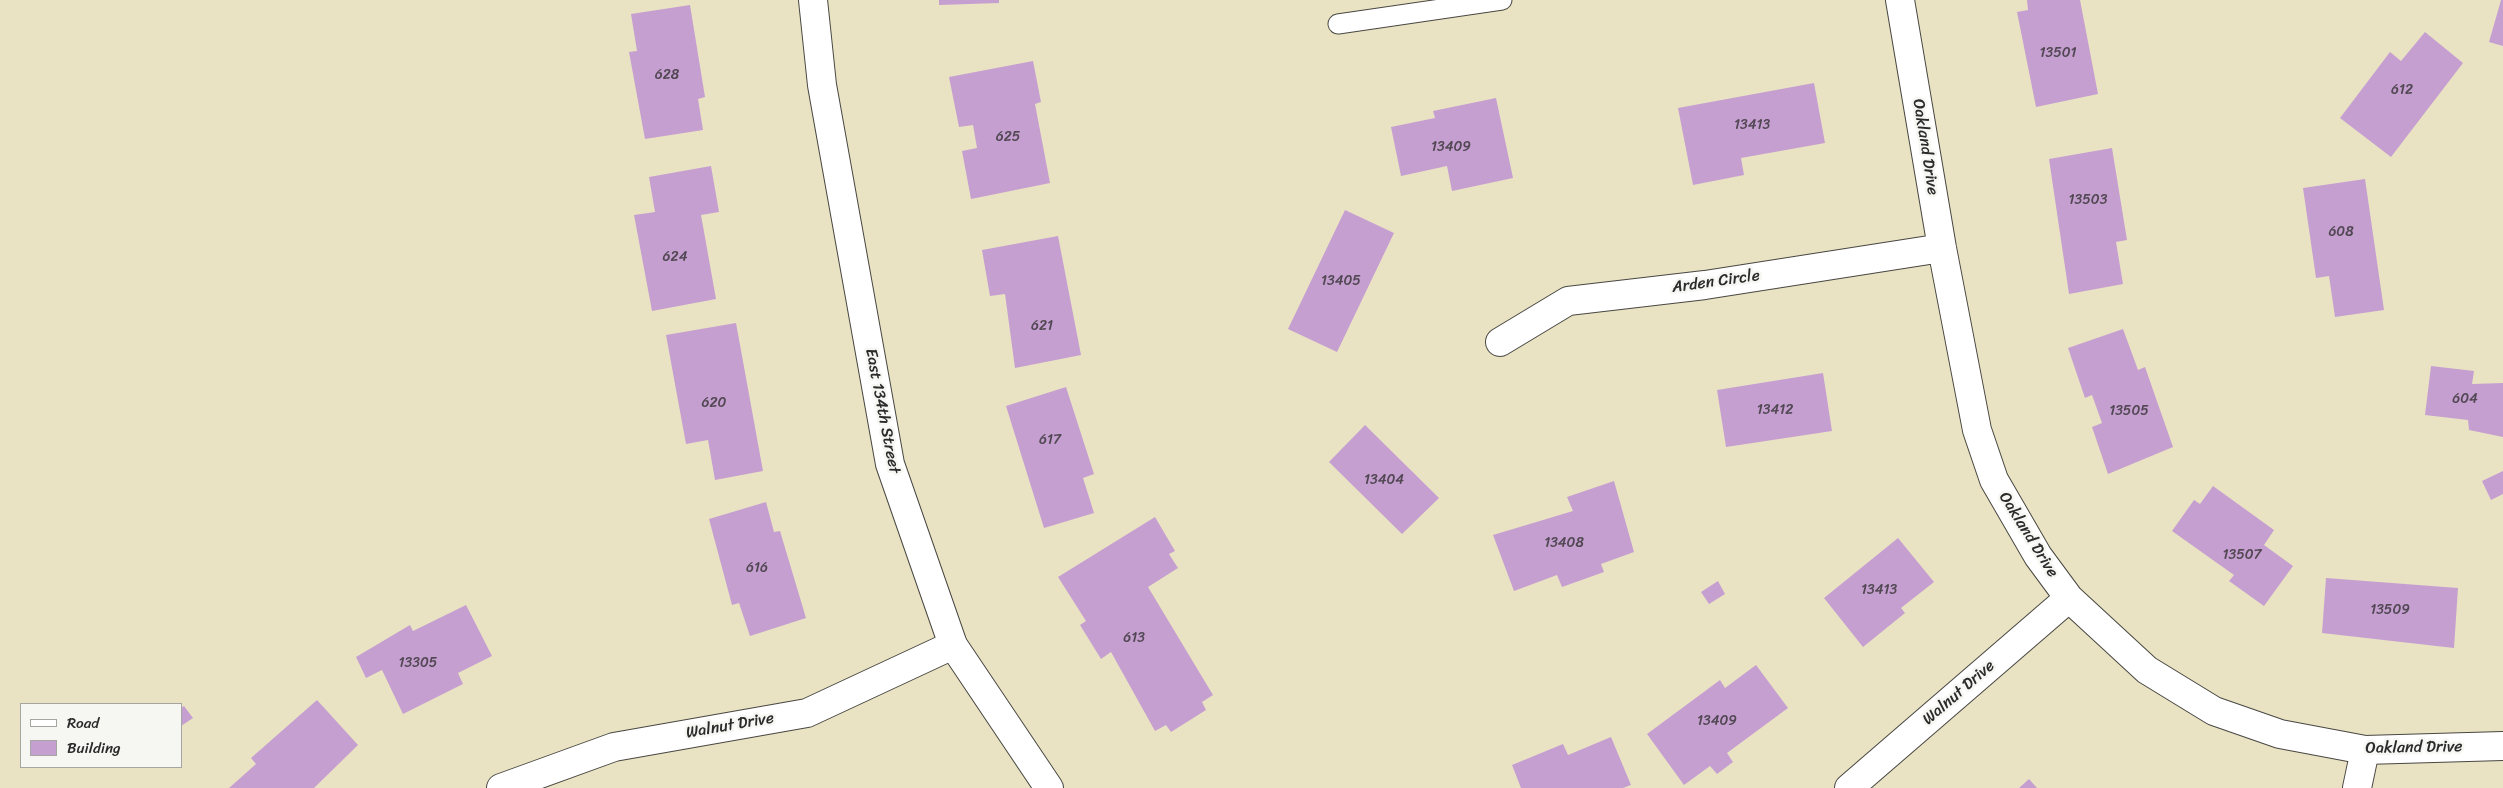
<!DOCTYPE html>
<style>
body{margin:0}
#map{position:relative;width:2503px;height:788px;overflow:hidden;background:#e9e3c3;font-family:Sriracha,sans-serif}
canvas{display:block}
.legend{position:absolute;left:20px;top:703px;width:162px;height:65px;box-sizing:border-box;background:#f6f6f2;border:1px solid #a5a5a2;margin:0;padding:6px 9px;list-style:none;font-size:15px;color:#2b2b2b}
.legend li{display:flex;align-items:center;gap:10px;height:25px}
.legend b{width:25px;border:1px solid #a5a5a2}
</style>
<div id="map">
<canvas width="2503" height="788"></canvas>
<ul class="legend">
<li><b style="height:6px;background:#fff"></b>Road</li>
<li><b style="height:14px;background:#c69fd1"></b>Building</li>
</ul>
</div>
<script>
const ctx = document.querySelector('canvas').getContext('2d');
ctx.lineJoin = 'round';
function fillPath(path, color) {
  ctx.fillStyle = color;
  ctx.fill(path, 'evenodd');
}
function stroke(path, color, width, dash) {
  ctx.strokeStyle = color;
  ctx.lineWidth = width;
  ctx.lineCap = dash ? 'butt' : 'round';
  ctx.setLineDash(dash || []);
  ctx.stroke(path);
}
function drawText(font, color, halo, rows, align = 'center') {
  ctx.font = font + ' Sriracha,sans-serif';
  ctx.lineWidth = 5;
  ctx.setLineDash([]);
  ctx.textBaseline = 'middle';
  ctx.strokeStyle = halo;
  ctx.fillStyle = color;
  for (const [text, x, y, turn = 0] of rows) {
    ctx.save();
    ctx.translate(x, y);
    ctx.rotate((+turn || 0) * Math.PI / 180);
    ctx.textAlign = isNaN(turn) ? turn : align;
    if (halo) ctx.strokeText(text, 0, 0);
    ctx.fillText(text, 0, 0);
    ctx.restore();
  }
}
const building = new Path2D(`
 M939,0H999V3L939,5Z
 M2027,0H2080L2098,94L2036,107L2017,12L2028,10Z
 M2501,0H2503V46L2489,42Z
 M690,5L705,97L698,99L703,130L645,139L629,52L637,51L631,14Z
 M2425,32L2463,63L2391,157L2340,118L2390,52L2401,61Z
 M1033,61L1041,102L1035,104L1050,183L971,199L962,151L977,148L973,125L959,127L949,77Z
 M1814,83L1825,143L1741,158L1744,175L1693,185L1678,108Z
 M1496,98L1513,178L1452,191L1447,166L1401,176L1391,127L1435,118L1433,111Z
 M2112,148L2127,240L2116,242L2123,284L2069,294L2049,159Z
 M711,166L719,212L701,215L716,299L652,311L634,215L655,212L649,177Z
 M2365,179L2384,310L2335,317L2329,276L2316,278L2303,188Z
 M1345,210L1394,233L1337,352L1288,329Z
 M1058,236L1081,355L1015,368L1005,294L990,296L982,250Z
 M736,323L763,471L715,480L708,440L686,444L666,335Z
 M2123,329L2138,370L2145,367L2173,447L2108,474L2092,427L2102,423L2092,395L2085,398L2068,348Z
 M2431,366L2474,371L2472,384L2503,383V437L2469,430L2468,420L2425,415Z
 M1823,373L1832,431L1726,447L1717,390Z
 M1066,387L1094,474L1083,478L1094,513L1044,528L1006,406Z
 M1365,425L1439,498L1402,534L1329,462Z
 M2503,471V494L2491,500L2482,481Z
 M1614,481L1634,552L1601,564L1604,572L1562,587L1557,575L1514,591L1493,535L1573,511L1567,497Z
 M2213,486L2274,530L2264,545L2293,566L2264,606L2229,581L2234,575L2172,531L2194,500L2200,504Z
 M766,502L774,532L780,531L806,618L750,636L739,603L732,605L709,519Z
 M1155,517L1175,551L1169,554L1178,568L1148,587L1213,695L1202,702L1206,710L1171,732L1166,725L1155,731L1111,652L1101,659L1080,625L1086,621L1058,577Z
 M1898,538L1934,582L1901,608L1905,613L1863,647L1824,598Z
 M2326,578L2458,588L2454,648L2322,633Z
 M1718,581L1725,594L1709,604L1701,592Z
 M466,605L492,656L458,673L463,684L403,714L382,670L366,678L356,657L410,625L413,631Z
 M1756,665L1788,708L1727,753L1733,762L1717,774L1710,766L1684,785L1647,734L1720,680L1725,688Z
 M317,700L358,745L314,788H229L256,764L251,758Z
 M184,706L193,718L181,726V708Z
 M1611,737L1631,785L1623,788H1521L1512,765L1563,744L1568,755Z
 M2029,779L2037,788H2019Z`);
const service = new Path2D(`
 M1338,24L1502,0`);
const minor = new Path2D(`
 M1900,0L1942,248L1977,430L1994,480L2038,556L2069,598L2147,670L2214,711L2280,734L2365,750L2503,746
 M1500,342L1568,301L1705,285L1942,248
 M501,788L614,747L807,713L953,645
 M1849,788L2069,598
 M2357,788L2365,750`);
const tertiary = new Path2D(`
 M813,0L822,85L890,464L953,645L1049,788`);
const numberNames = [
 ["13501",2058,53],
 ["628",667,75],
 ["612",2402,90],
 ["13413",1752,125],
 ["625",1008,137],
 ["13409",1451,147],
 ["13503",2088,200],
 ["608",2341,232],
 ["624",675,257],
 ["13405",1341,281],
 ["621",1042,326],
 ["604",2465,399],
 ["620",714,403],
 ["13412",1775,410],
 ["13505",2129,411],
 ["617",1050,440],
 ["13404",1384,480],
 ["13408",1564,543],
 ["13507",2242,555],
 ["616",757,568],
 ["13413",1879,590],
 ["13509",2390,610],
 ["613",1134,638],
 ["13305",418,663],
 ["13409",1717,721]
];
const streetNames = [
 ["Oakland Drive",1925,147,81],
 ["Arden Circle",1716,282,-8],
 ["East 134th Street",882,411,79],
 ["Oakland Drive",2028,535,58],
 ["Walnut Drive",1959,693,-41],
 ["Walnut Drive",730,726,-10],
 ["Oakland Drive",2414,748,-1]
];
fillPath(building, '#c69fd1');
stroke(service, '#484742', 21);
stroke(minor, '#484742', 30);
stroke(tertiary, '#484742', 30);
stroke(service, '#fff', 19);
stroke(minor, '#fff', 28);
stroke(tertiary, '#fff', 28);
drawText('14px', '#524854', null, numberNames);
drawText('16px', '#2b2b2b', '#f6f6f2', streetNames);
</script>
